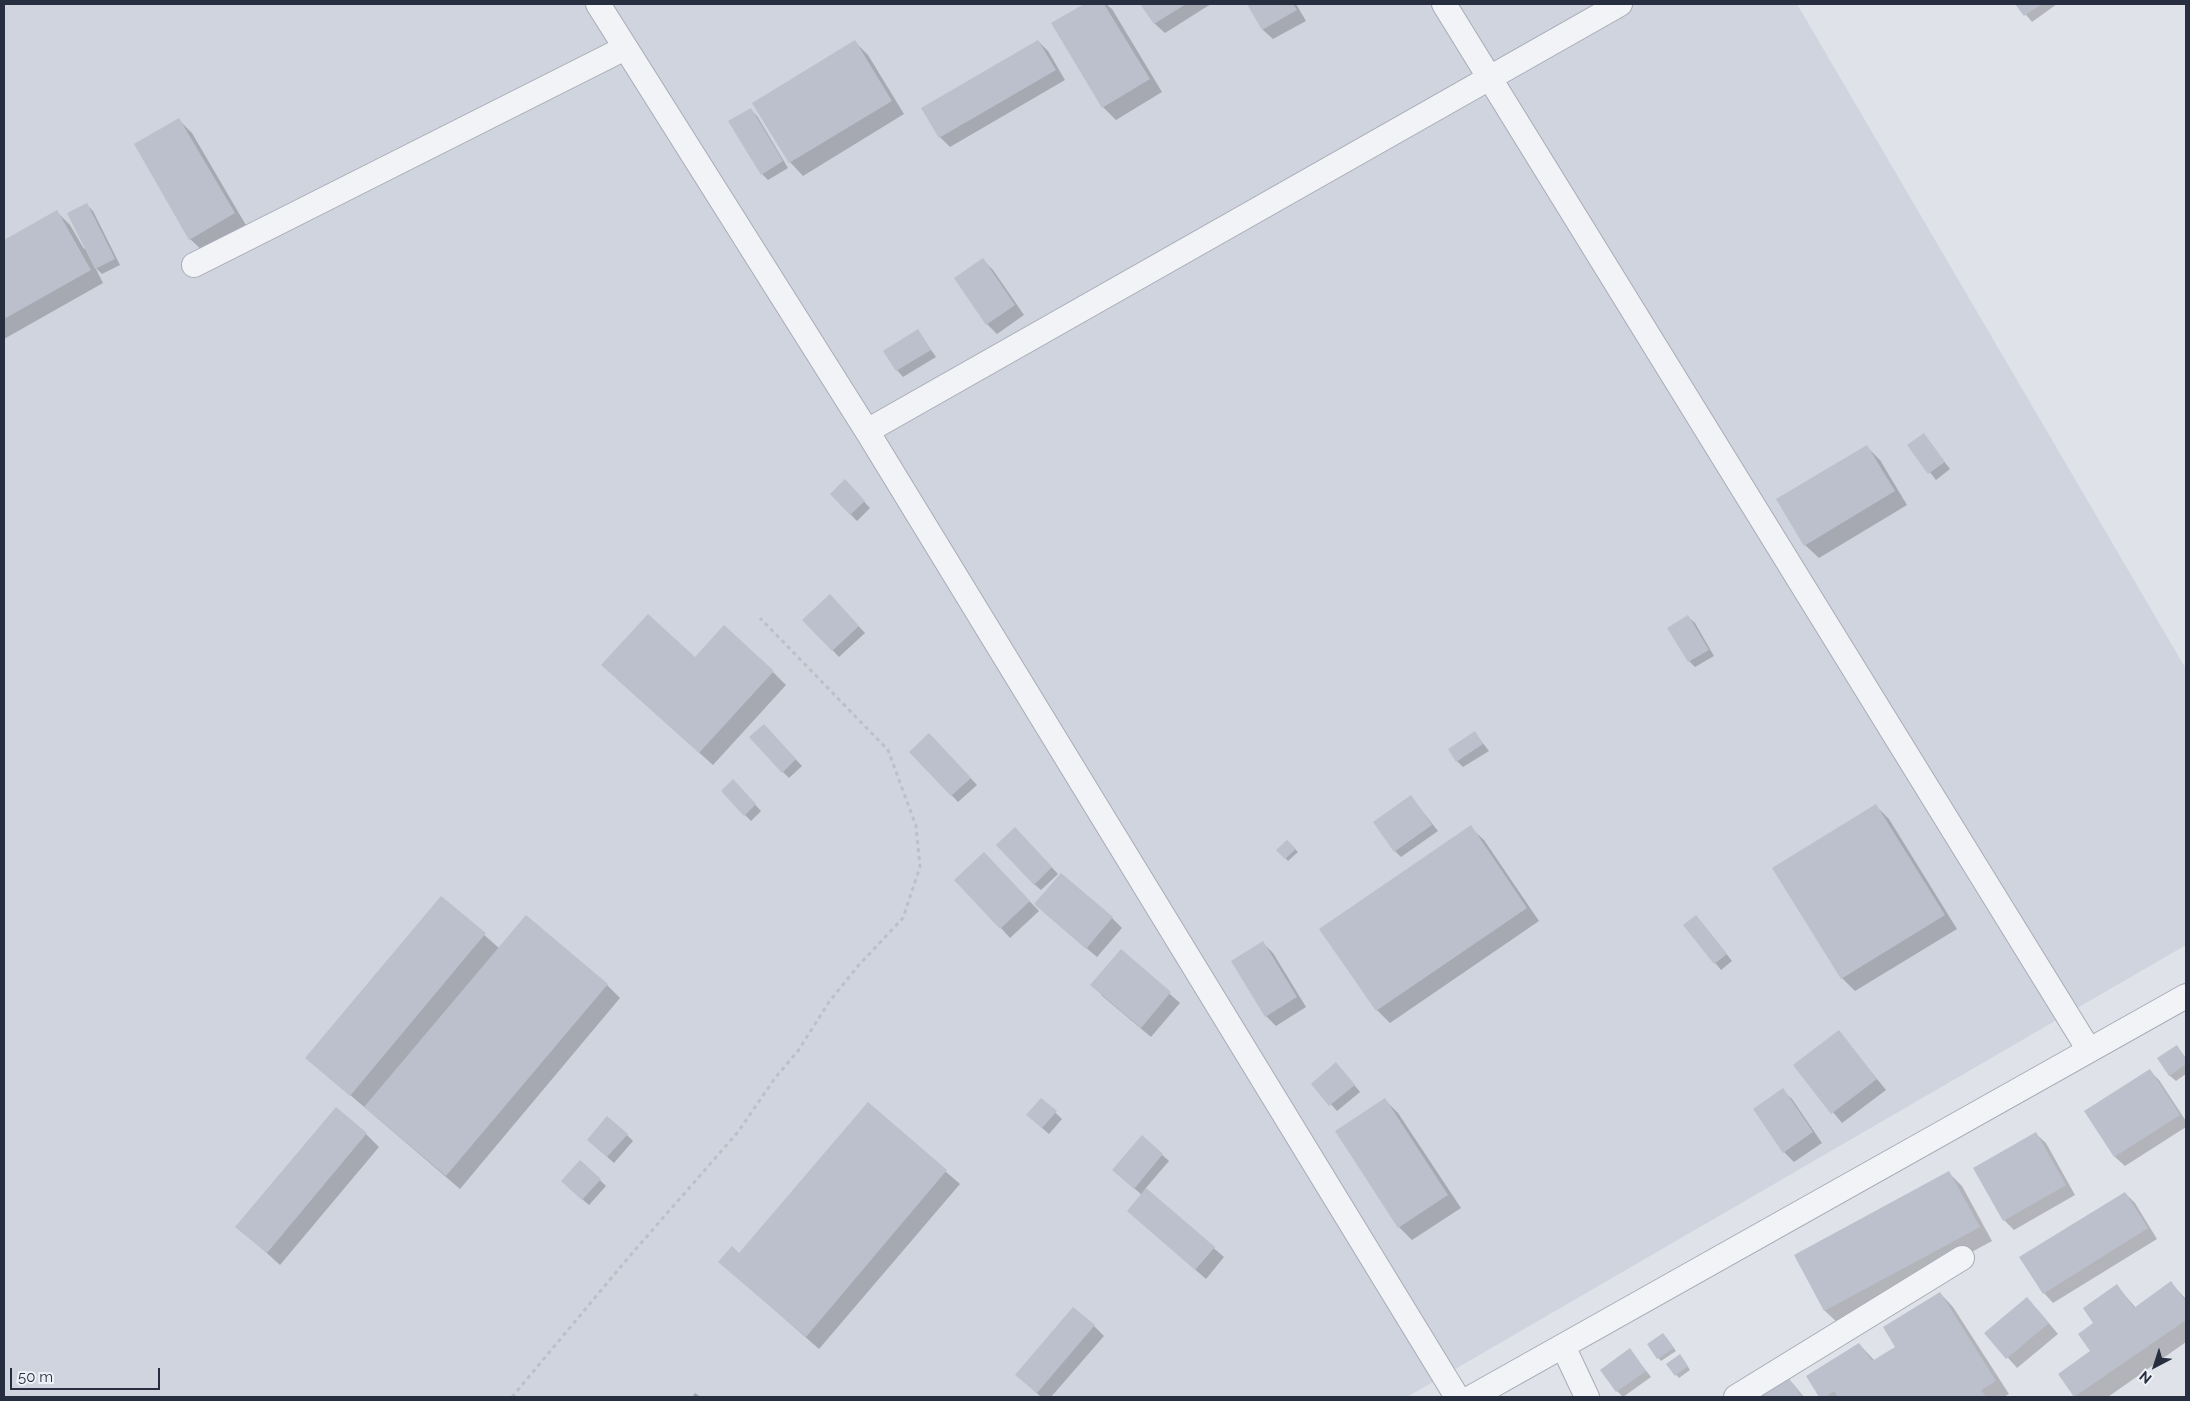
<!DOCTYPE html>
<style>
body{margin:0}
#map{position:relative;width:2190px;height:1401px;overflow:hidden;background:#dfe2e9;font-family:Raleway,sans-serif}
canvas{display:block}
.frame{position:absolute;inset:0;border:5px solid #272e40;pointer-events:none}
.north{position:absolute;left:2130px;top:1341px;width:50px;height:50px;-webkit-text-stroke:4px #eef1f6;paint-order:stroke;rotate:220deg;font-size:14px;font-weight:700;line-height:20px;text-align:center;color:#272e40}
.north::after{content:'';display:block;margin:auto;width:18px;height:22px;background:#272e40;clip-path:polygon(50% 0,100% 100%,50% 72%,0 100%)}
.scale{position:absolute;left:10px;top:1368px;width:150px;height:22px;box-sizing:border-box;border:2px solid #272e40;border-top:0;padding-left:6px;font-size:15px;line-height:18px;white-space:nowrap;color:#272e40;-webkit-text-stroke:4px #eef1f6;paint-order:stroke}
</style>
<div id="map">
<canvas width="2190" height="1401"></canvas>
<div class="frame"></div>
<div class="north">N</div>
<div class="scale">50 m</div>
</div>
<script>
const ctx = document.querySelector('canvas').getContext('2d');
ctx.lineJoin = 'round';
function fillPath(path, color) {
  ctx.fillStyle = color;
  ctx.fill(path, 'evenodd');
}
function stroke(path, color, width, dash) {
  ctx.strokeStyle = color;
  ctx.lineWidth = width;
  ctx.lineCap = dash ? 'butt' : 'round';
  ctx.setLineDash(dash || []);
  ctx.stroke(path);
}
const built = new Path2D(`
 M4,4H1797L2186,669V945L1407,1397H4Z`);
const shadow = new Path2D(`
 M1086,4H1106L1112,9L1162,92L1116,120L1103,107L1053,24Z
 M1142,4H1211L1165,33L1155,24Z
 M1248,4H1296L1306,21L1273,39L1263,30Z
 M2017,4H2057L2032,22Z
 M1038,41L1048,51L1065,80L950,147L940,137Z
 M855,42L868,55L904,114L803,176L790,162L754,103Z
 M750,109L757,116L788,168L768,180L762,174Z
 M179,120L192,133L247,227L204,252L190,239Z
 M86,204L93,211L120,265L102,274L95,267L103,283L4,339V242L57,212L70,225L84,249L86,247Z
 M983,260L993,270L1024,315L997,334L987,324Z
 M918,331L936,357L903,377L897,370Z
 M1924,435L1950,469L1936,480L1909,445Z
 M1866,446L1880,460L1907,505L1819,558L1805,545Z
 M845,481L870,508L857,521L831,494Z
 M836,602L865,633L839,657L804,620Z
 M1688,617L1695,623L1714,656L1695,667L1689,661Z
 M773,672L786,685L713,765L616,678Z
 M770,732L802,766L789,778L783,772Z
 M1475,733L1489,751L1463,767L1457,761Z
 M936,741L977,785L958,802L911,752Z
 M733,781L761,811L751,821L722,791Z
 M1411,797L1438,831L1401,857L1395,851Z
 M1876,806L1889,819L1957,929L1855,991L1842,978Z
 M1470,827L1484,840L1539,921L1390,1023L1377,1010Z
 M1021,835L1058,874L1041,890L1034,884Z
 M1287,841L1298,852L1288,861L1278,850Z
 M994,864L1039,911L1010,938L1001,928Z
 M441,897L499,948L607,985L620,998L460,1189L307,1058Z
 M1046,914L1112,918L1122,928L1097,957Z
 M1702,923L1732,961L1721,970L1685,926Z
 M1263,943L1273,953L1306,1007L1276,1026L1266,1016Z
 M1121,951L1180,1003L1151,1037L1101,995Z
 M1839,1032L1886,1090L1842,1123L1795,1066Z
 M2177,1047L2186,1058V1074L2176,1081L2169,1075Z
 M1342,1070L1360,1092L1337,1111L1313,1084Z
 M2149,1070L2159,1080L2186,1121V1127L2125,1166L2115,1157L2086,1112Z
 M1782,1090L1792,1099L1822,1143L1794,1162L1784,1152L1754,1109Z
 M1041,1099L1062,1119L1049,1134L1034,1121Z
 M1385,1100L1398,1113L1461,1208L1412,1240L1399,1227Z
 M868,1104L960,1184L819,1349L720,1262L740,1255Z
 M366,1134L379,1147L280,1265L237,1226Z
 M2036,1134L2046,1143L2075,1195L2014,1230L2004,1220Z
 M627,1135L633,1141L614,1163L595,1146Z
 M1142,1137L1169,1161L1145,1189L1224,1257L1206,1279L1128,1211L1142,1195L1120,1176Z
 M1949,1173L1962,1186L1992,1241L1839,1324L1825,1311L1796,1256Z
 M600,1180L606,1186L589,1205L569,1188Z
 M2125,1193L2135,1203L2157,1239L2053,1303L2044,1293Z
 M2171,1283L2186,1299V1342L2108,1397H2076L2060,1374L2092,1352L2117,1286L2136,1308Z
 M1940,1293L1953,1307L2009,1394L2004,1397H1821L1808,1376L1859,1344L1875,1361L1897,1347Z
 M2037,1309L2058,1334L2017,1368L1986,1333Z
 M1094,1326L1104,1336L1051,1397H1041L1017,1375Z
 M1666,1337L1676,1351L1661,1361L1648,1345Z
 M1630,1350L1651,1377L1623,1397L1617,1391Z
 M1683,1359L1690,1370L1679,1378L1668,1365Z
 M1785,1374L1804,1397H1763L1760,1392Z
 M695,1393L701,1397H692Z`);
const building = new Path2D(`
 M1084,4H1104L1150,79L1102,108L1051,23Z
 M1140,4H1186L1154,24Z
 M1247,4H1293L1297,10L1262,30Z
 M2015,4H2042L2024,16Z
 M855,40L892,101L789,163L752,103Z
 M1038,40L1056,70L939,138L921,108Z
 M751,108L783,161L761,175L728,121Z
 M179,118L235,213L189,240L134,144Z
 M87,203L115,259L95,269L67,213Z
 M57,210L91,270L4,319V240Z
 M983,258L1015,305L986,325L954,278Z
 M918,329L931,350L896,371L883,351Z
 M1924,433L1945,462L1928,474L1907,445Z
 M1867,445L1895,491L1804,546L1776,499Z
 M845,479L865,501L850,515L830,494Z
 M830,594L859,626L832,651L802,620Z
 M648,614L695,657L724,625L774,671L699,753L601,665Z
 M1688,615L1709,650L1688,662L1667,628Z
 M764,724L796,759L782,773L749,737Z
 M1475,731L1483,744L1456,762L1448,749Z
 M929,733L971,778L951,796L909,752Z
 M733,779L756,804L744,816L721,791Z
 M1411,795L1432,825L1394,852L1373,822Z
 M1876,804L1945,915L1841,979L1772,868Z
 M1471,825L1527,908L1376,1011L1319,929Z
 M1015,827L1052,867L1034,885L996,845Z
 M1287,840L1296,849L1285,859L1276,850Z
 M984,852L1030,901L1000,929L954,880Z
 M1061,873L1113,917L1086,949L1034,904Z
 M441,896L486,933L350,1096L305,1058Z
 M526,915L608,984L446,1176L364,1107Z
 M1696,915L1727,954L1714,964L1683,925Z
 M1263,941L1297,997L1265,1017L1231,961Z
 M1121,949L1171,992L1141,1028L1090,985Z
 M1839,1030L1877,1079L1831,1114L1793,1065Z
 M2177,1045L2186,1059V1064L2169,1076L2157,1058Z
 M1336,1062L1355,1085L1329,1106L1311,1084Z
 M2150,1069L2180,1115L2114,1157L2084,1111Z
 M1783,1088L1813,1132L1783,1153L1753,1109Z
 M1041,1098L1057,1111L1042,1128L1026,1115Z
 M1385,1098L1448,1195L1398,1228L1335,1131Z
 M868,1102L947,1170L806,1337L718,1262L732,1246L739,1253Z
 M336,1107L367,1133L267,1253L235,1227Z
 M607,1116L628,1134L607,1157L587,1140Z
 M2036,1132L2066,1185L2003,1221L1973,1168Z
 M1142,1135L1163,1154L1134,1189L1112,1170Z
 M580,1160L601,1179L582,1200L561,1181Z
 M1949,1171L1980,1227L1824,1311L1794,1255Z
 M1146,1188L1215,1247L1195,1270L1127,1211Z
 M2125,1192L2148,1228L2043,1294L2019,1257Z
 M2171,1281L2186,1302V1320L2074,1397L2058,1374L2090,1351L2078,1334L2093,1323L2083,1308L2117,1284L2134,1308Z
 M1940,1292L1996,1381L1981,1390L1986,1397H1838L1834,1391L1825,1397H1819L1806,1376L1859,1343L1872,1361L1895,1347L1883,1327Z
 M2027,1297L2049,1323L2006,1359L1984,1333Z
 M1073,1307L1095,1325L1037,1393L1015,1375Z
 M1663,1333L1674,1348L1657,1359L1647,1344Z
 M1630,1348L1646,1371L1616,1392L1600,1370Z
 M1680,1354L1688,1366L1675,1376L1666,1364Z
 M1785,1373L1802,1397H1762L1758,1392Z`);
const path = new Path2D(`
 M512,1397L628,1258L738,1132L775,1078L798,1051L829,1002L858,966L903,918L920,867L916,826L888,750L760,618`);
const minor = new Path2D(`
 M598,4L867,431
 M1444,4L2089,1050
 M194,265L625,48
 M1563,1346L1587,1397
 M1457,1397L867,431L1620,4
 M1472,1397L2186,996
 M1736,1397L1962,1258`);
fillPath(built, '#d0d4de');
fillPath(shadow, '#0003');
fillPath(building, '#bcc0cc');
stroke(minor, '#a8acb6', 26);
stroke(path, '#bcc0c7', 3, [4, 4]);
stroke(minor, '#f1f3f7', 24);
</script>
